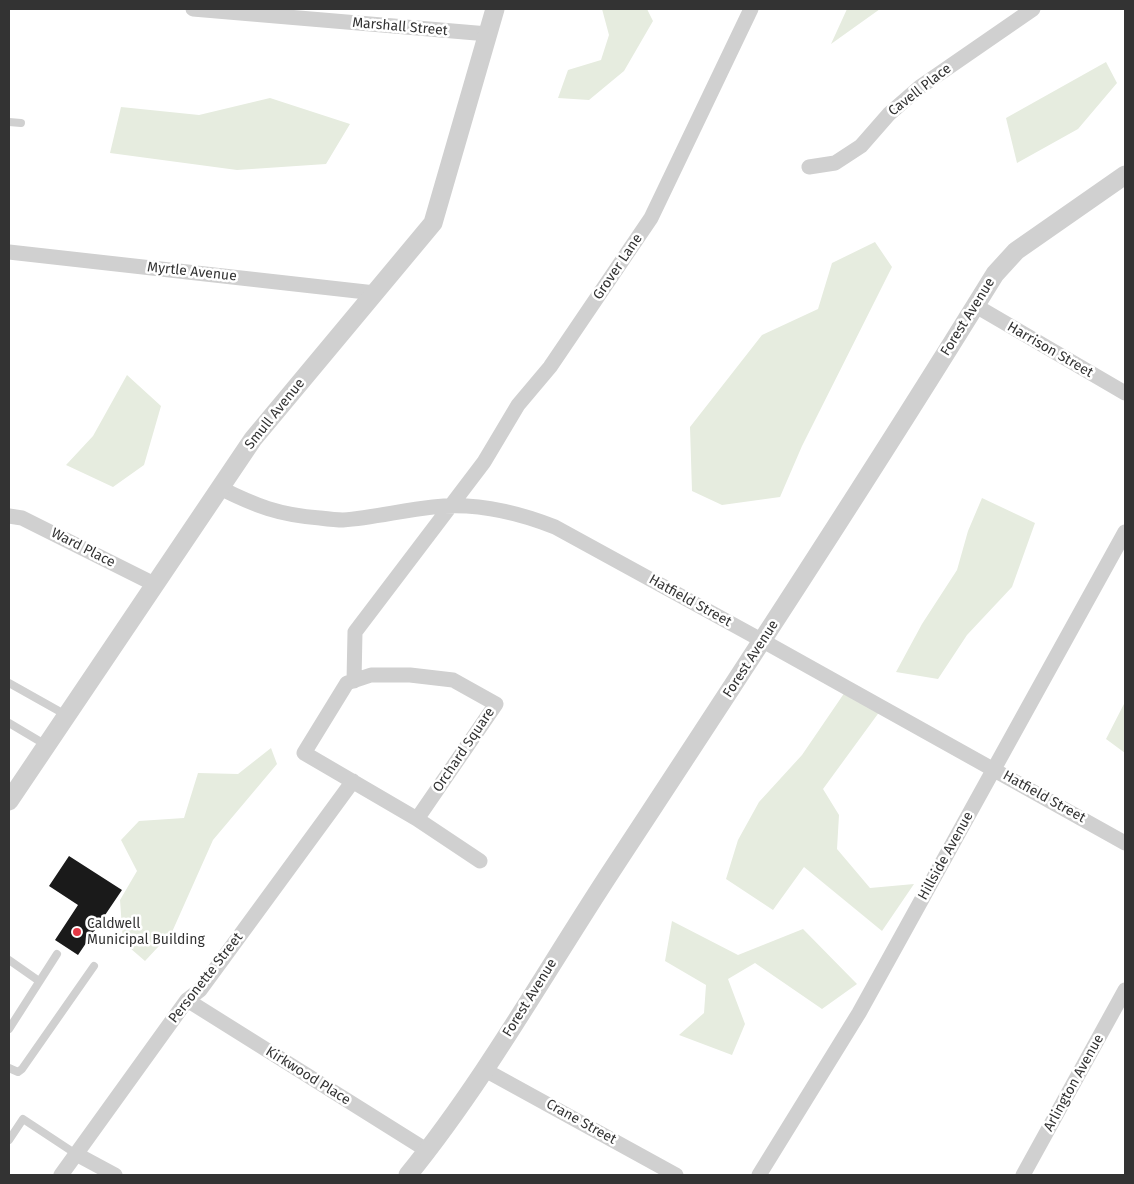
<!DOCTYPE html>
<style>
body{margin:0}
#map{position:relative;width:1134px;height:1184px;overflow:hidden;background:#fff;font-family:"Fira Sans",sans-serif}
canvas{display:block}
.frame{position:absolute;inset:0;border:10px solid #333;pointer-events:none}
</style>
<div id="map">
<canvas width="1134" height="1184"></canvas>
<div class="frame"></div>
</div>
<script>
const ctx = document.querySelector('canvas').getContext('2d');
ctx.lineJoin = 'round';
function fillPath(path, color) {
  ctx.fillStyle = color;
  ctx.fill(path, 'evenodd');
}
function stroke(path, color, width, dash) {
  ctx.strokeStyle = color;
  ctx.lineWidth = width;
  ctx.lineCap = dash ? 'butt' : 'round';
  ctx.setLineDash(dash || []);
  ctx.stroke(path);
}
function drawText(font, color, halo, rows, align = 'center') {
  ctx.font = font + ' "Fira Sans",sans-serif';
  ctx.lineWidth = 5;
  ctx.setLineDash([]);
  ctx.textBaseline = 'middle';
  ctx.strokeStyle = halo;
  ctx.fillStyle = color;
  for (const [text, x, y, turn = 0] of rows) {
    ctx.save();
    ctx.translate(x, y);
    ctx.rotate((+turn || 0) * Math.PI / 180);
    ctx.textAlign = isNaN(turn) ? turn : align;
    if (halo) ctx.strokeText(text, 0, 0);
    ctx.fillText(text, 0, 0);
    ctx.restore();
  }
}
const green = new Path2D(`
 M602,9H647L653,21L624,71L589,100L558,98L568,70L601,60L609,35Z
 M847,9H880L831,44Z
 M1106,62L1117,83L1078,129L1017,163L1006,118Z
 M270,98L350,124L326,164L237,170L110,153L121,107L199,115Z
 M875,242L892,267L802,446L780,497L722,505L692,491L690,427L762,335L818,309L832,263Z
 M127,375L161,406L144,465L113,487L66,465L93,436Z
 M982,498L1035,523L1012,587L967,635L938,679L896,672L922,624L957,570L968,531Z
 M845,692L880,711L823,789L839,815L837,849L870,888L914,884L882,931L804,867L773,910L726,879L738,840L759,802L802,755Z
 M1125,702V753L1106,739Z
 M271,748L277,764L213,840L172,932L145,961L123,942L120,900L137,871L121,840L139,821L184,818L198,773L238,774Z
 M672,921L738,955L803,929L857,984L822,1009L755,963L728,979L745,1024L732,1055L679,1035L704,1013L706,985L665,961Z`);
const building = new Path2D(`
 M69,856L122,890L78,955L55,940L78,905L49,886Z`);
const service = new Path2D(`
 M9,122L21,123
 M9,683L66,715
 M9,723L46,745
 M9,960L39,981
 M9,1029L57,954
 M9,1068L18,1072L22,1069L94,966
 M9,1140L23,1119L76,1154`);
const minor = new Path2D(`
 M193,9L488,34
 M809,167L835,163L861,146L889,114L920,87L1033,9
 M9,252L375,293
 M976,306L1125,393
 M220,488C256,506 279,515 320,518C328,519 336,520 343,520C373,518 403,510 433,507C476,502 517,512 555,527L763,641L1125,843
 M9,516L22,518L156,585
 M354,681L355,632L484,462L518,405L550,367L651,218L751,9
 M417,819L496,704L453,680L410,675H371L347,683L304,753L417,819L480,861
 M187,1000L428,1151
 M485,1070L676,1175
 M76,1154L115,1175
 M61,1175L187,1000L200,990L353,781
 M759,1175L859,1013L1125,532
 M1023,1175L1125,990`);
const tertiary = new Path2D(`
 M9,801L253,439L433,223L495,9
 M408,1175C485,1080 545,972 612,870C742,672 871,475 995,274L1016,251L1125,175`);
const markers = [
 [77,932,5,"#e63946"]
];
const streetNames = [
 ["Marshall Street",400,27,5],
 ["Cavell Place",920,90,-38],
 ["Grover Lane",618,267,-56],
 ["Myrtle Avenue",192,272,6],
 ["Forest Avenue",968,317,-58],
 ["Harrison Street",1050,350,30],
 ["Smull Avenue",275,414,-51],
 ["Ward Place",83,548,27],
 ["Hatfield Street",690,601,29],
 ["Forest Avenue",751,659,-57],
 ["Orchard Square",464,750,-56],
 ["Hatfield Street",1044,797,29],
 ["Hillside Avenue",946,856,-61],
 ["Personette Street",206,978,-52],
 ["Forest Avenue",530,998,-58],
 ["Kirkwood Place",308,1076,32],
 ["Arlington Avenue",1074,1083,-61],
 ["Crane Street",581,1122,29]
];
const poiNames = [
 ["Caldwell",87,924],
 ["Municipal Building",87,940]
];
fillPath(green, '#e6ecdf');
fillPath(building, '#1a1a1a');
stroke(service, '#d0d0d0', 8);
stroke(minor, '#d0d0d0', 15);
stroke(tertiary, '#d0d0d0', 19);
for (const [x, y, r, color] of markers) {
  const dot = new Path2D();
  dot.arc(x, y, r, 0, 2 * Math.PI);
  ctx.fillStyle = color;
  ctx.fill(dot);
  stroke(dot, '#fff', 2);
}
drawText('14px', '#333', '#fff', streetNames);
drawText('14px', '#333', '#fff', poiNames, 'left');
</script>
